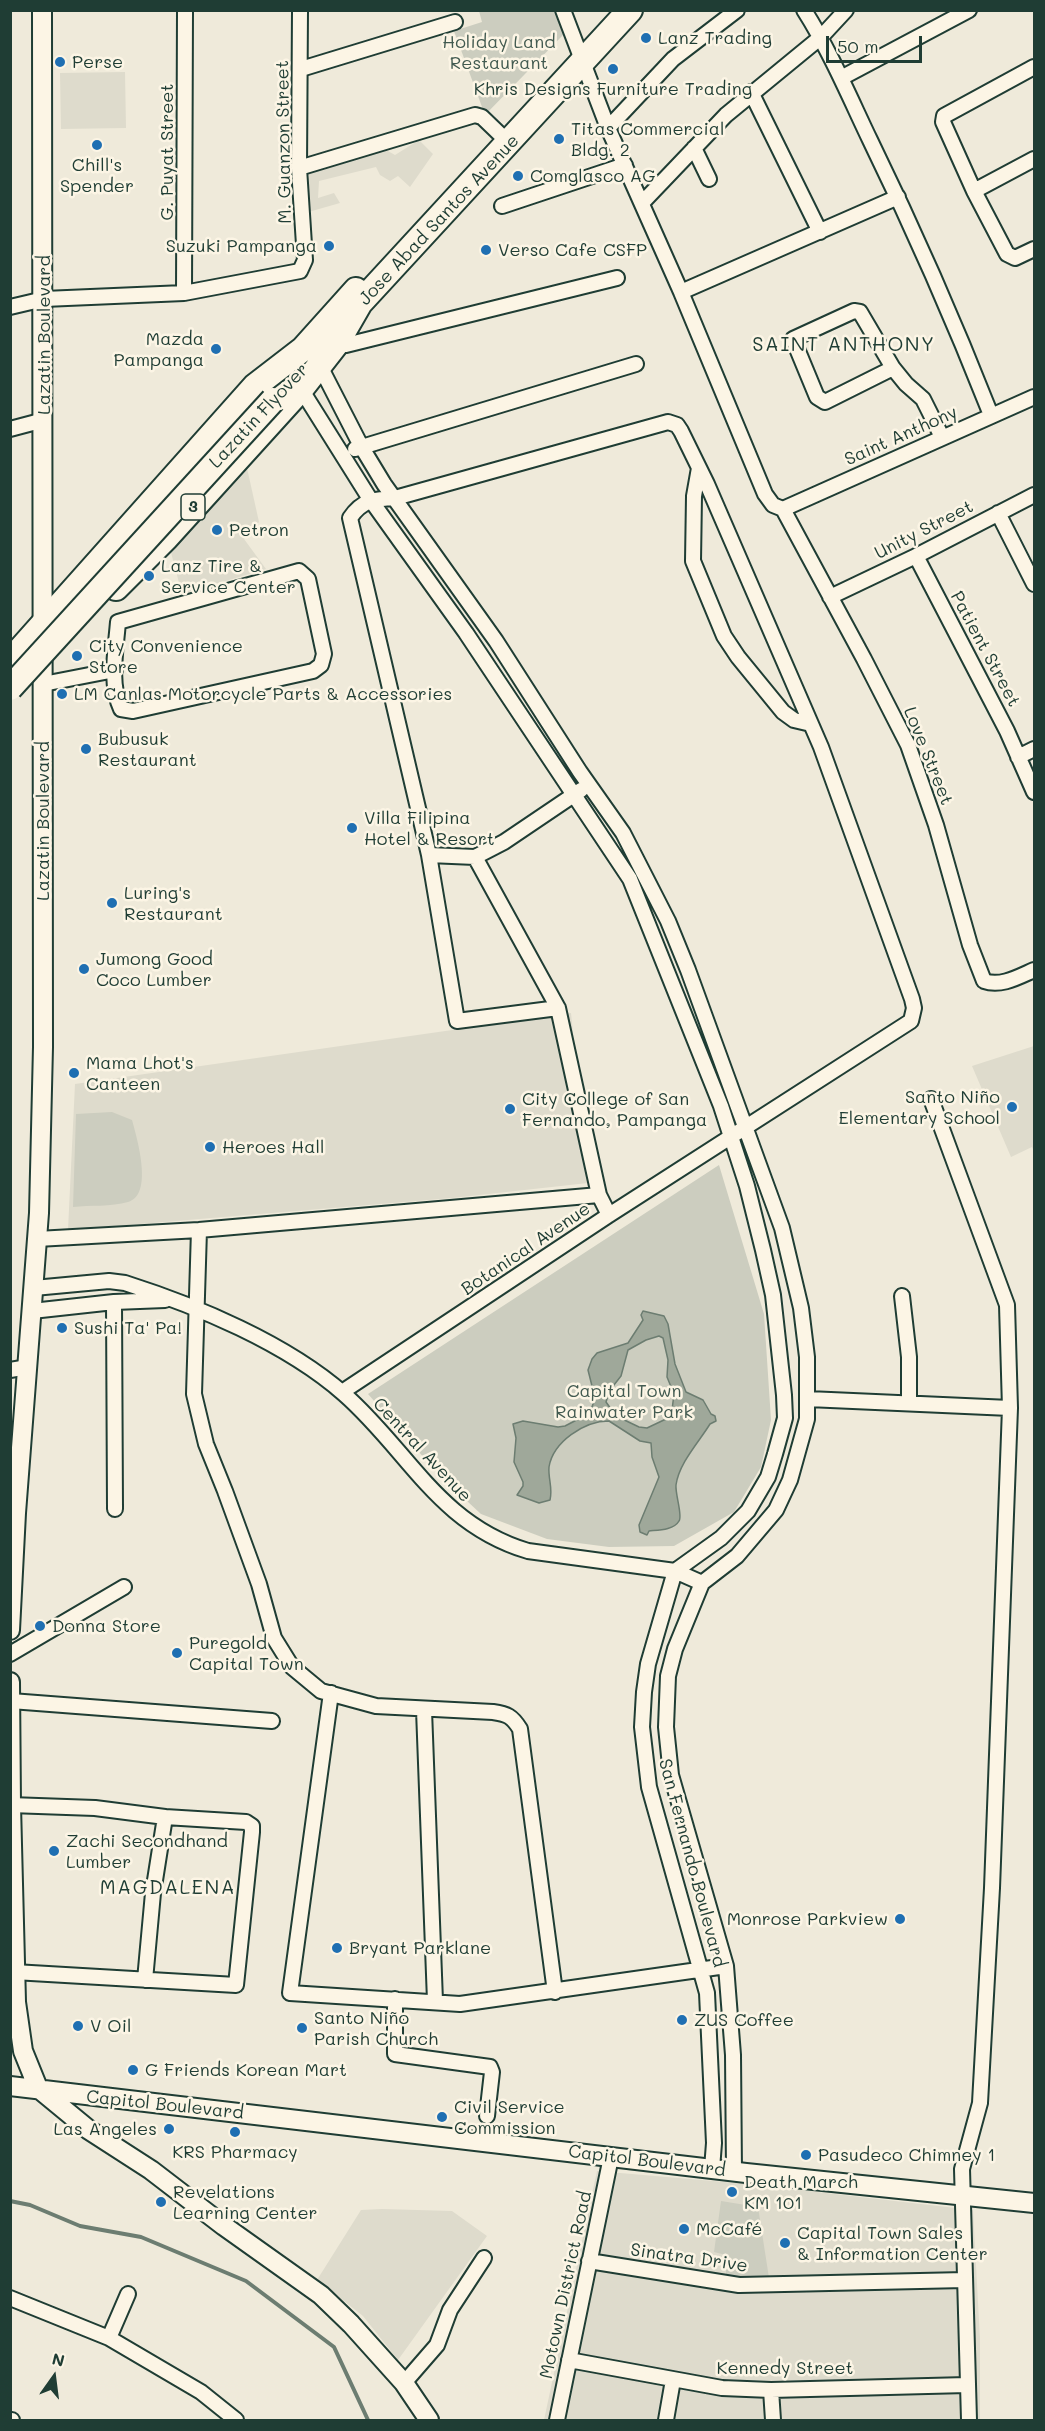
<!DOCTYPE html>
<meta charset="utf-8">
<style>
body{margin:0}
#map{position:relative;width:1045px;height:2431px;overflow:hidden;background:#efeada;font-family:Mali,sans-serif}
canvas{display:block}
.frame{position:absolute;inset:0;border:12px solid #1f3d34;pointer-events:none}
.north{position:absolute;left:24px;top:2347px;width:60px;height:60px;-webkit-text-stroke:4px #fcf5e5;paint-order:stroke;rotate:14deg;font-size:16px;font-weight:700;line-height:24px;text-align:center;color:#1f3d34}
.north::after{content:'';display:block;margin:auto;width:21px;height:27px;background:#1f3d34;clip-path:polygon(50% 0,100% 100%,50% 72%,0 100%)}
.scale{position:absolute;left:826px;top:36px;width:96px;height:27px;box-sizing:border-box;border:3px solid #1f3d34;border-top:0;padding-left:8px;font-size:18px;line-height:21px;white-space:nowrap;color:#1f3d34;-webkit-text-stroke:4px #fcf5e5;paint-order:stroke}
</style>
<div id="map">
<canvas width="1045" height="2431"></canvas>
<div class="frame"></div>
<div class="north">N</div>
<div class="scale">50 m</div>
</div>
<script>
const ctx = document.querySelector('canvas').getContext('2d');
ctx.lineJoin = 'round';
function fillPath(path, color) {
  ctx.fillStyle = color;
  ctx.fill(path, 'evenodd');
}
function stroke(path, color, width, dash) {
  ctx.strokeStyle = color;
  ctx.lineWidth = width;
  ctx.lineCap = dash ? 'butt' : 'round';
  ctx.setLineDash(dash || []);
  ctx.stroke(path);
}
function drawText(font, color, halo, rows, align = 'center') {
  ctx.font = font + ' Mali,sans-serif';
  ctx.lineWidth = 5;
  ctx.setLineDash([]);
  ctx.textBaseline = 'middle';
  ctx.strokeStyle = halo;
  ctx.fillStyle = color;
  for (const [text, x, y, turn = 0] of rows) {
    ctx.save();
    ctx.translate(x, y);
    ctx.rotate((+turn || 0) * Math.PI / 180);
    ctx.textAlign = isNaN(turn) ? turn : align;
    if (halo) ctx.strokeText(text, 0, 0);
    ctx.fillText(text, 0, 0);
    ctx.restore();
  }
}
const built = new Path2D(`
 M125,72L126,128L61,129L60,73Z
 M419,140L433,154L410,187L398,176L390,181L380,175L376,167L319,181L318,198L334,193L340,203L305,213L309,172L386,150L395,155Z
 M245,459L259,522L244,539L266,569L182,594L169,545Z
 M571,1013L588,1183L452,1198L68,1230L75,1084Z
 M1034,1046V1151L1032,1147L1011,1157L972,1066Z
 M597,2171L748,2184L973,2210L980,2339V2420H544Z
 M382,2209L452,2211L487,2236L398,2360L363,2316L317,2280L361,2210Z`);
const green = new Path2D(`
 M553,10L564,34L485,115L454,31L482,22L479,11Z
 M112,1112L132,1120C137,1138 154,1195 128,1202C111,1207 90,1205 73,1207L76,1114Z
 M719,1165L764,1314L771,1420L761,1467L734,1512L674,1546L609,1547L547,1539L481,1514L440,1476L368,1394Z
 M721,2201L758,2207L769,2278L726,2276V2255L714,2252Z`);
const water = new Path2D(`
 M643,1311L664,1316L668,1324L675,1364L686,1392L703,1400L711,1414L715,1416L716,1421L710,1424C699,1442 679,1463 676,1485C675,1494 683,1516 679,1521C674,1530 658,1530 649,1531L647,1535L640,1532L639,1525L659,1477L652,1457L651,1443L640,1441L609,1421C584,1421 553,1442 549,1467C548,1479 553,1488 550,1500L539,1503L517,1495L523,1486V1482L514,1462L516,1438L513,1424L523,1421L558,1427L565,1426L590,1413L595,1398L588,1370L592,1359L597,1353L628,1343L643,1320L641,1315ZM659,1336L663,1338L668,1360L667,1377L674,1394L672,1410L666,1419L647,1428L639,1427L616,1416L606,1402L610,1390L621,1376L628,1350L646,1340Z`);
const stream = new Path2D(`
 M10,2201L30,2205L80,2226L141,2237L246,2281L334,2347L368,2420`);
const street = new Path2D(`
 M563,10L608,128L681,292L765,494L773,505L783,509
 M804,10C830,51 849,96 870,140C914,230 954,321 991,415
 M1034,67L944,116L943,122L974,191L1007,254L1015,258L1034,249
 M301,69L455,22
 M841,78L969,10
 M751,92L820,232
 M608,128L673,59L737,10
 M694,148L709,179
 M299,168L475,115L482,117L509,143
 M974,191L1034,159
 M642,203L726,115L821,37L846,10
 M502,206L625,165
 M681,292L898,197
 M184,293L185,10
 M10,307L44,299L184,293L300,271L305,260L299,168L300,10
 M337,343L346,345L617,278
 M320,366L361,446L384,484L496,641L580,772L623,833L668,921L688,970L782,1228L801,1308L807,1357V1419L790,1480L776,1510L737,1556L702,1583
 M893,368L825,402L817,397L793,339L854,311L860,312L893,368L906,384L923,399L942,437
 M301,389L370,499L466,633L630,879L721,1106L747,1186L763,1250L773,1295L784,1395L785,1418L775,1454L768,1477L748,1511L721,1538L675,1571L648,1664L644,1692L642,1727L649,1787L707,1993L714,2143L712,2169
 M10,429L44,420
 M355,449L636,364
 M699,468L694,496L693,561L724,636L738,657L783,712L794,720L811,724
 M783,509L864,659L908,745L936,825L970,945L984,981C1001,987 1018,977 1034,970
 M783,509L1034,397
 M998,513L1034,584
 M916,556L1007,731L1034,792
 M299,571L308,579L324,654L321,665L313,671L133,711L121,709C109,684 116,648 118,622Z
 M830,597L916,556L1034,495
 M43,684L115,670
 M1018,757L1034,749
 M429,855L475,857L504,842L581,790
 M475,857L558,1008L599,1195L609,1215
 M931,1099L1007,1305L1010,1408L992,1888L980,2103L962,2169L969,2420
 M199,1230L194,1394L206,1444L225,1491L259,1584L274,1638L292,1667L321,1691L376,1706L493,1712C507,1714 512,1716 520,1729L555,1992
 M37,1239L199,1230L599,1195
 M34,1288L109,1281L125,1283C197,1306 286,1343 344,1394C409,1451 438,1524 528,1551L675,1571L702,1583
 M902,1296L909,1357V1403
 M114,1302L115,1509
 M32,1311L114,1302L165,1300
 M10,1370L28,1367
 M342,1392L609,1215L911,1021L914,1008L912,999L821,747L707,484L681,431L677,425L668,422L395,498C374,499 362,500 350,518L429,855L457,1021L558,1008
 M808,1399L1010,1408
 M702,1583L675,1649L668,1676L666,1727L671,1775L726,1966L733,2055L734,2172
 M10,1654L124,1587
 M331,1693L290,1993L460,2004L726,1966
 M11,1701L272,1721
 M424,1710L435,2001
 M10,1805L95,1808L165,1817L246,1822L252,1826V1832L236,1985L14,1972
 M145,1980L153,1893L165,1817
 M395,1999V2054L490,2067L492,2072L487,2116
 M589,2261L739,2285L965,2280
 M10,2298L109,2338L201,2392L236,2420
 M109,2338L128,2294
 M569,2360L722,2388L771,2390L967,2385
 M404,2383L437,2345L450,2310L484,2258
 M771,2390L773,2420
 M10,2420H12
 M557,2420L611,2157
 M666,2420L673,2380`);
const secondary = new Path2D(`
 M10,1630L16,1513L39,1213L43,1047L42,10
 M10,1682L11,1805L16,2002L23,2051L38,2088L89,2130L151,2170L224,2226L321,2295L351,2324L404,2383L429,2420
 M10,2086L746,2173L1034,2203`);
const highway = new Path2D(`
 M116,588L166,538L301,389L337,343L360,303L630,10
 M10,661L255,386L303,349L356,290`);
const highwayBridge = new Path2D(`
 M10,688L273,400`);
const markers = [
 [646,38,6,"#1f6fb2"],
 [60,62,6,"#1f6fb2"],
 [613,69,6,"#1f6fb2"],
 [559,139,6,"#1f6fb2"],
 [97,145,6,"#1f6fb2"],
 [518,176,6,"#1f6fb2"],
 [329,246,6,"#1f6fb2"],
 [486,250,6,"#1f6fb2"],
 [216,349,6,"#1f6fb2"],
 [217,530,6,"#1f6fb2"],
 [149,576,6,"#1f6fb2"],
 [77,656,6,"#1f6fb2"],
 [62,694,6,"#1f6fb2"],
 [86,749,6,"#1f6fb2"],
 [352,828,6,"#1f6fb2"],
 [112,903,6,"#1f6fb2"],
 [84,969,6,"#1f6fb2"],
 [74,1073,6,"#1f6fb2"],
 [1012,1107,6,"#1f6fb2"],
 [510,1109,6,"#1f6fb2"],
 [210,1147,6,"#1f6fb2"],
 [62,1328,6,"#1f6fb2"],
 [40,1626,6,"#1f6fb2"],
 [177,1653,6,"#1f6fb2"],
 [54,1851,6,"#1f6fb2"],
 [900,1919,6,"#1f6fb2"],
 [337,1948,6,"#1f6fb2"],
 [682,2020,6,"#1f6fb2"],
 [78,2026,6,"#1f6fb2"],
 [302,2028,6,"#1f6fb2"],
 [133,2070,6,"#1f6fb2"],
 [442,2117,6,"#1f6fb2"],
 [169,2129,6,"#1f6fb2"],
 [235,2132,6,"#1f6fb2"],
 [806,2155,6,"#1f6fb2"],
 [732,2192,6,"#1f6fb2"],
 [161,2202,6,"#1f6fb2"],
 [684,2229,6,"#1f6fb2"],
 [785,2243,6,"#1f6fb2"]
];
const shields = [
 [193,507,24]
];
const shieldNames = [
 ["3",193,507]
];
const poiNames = [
 ["Lanz Trading",658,38],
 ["Perse",72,62],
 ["Khris Designs Furniture Trading",613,89,"center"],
 ["Titas Commercial",571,129],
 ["Bldg. 2",571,150],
 ["Chill's",97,165,"center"],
 ["Spender",97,186,"center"],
 ["Comglasco AG",530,176],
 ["Suzuki Pampanga",317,246,"right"],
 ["Verso Cafe CSFP",498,250],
 ["Mazda",204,339,"right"],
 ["Pampanga",204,360,"right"],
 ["Petron",229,530],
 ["Lanz Tire &",161,566],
 ["Service Center",161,587],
 ["City Convenience",89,646],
 ["Store",89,667],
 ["LM Canlas Motorcycle Parts & Accessories",74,694],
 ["Bubusuk",98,739],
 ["Restaurant",98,760],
 ["Villa Filipina",364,818],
 ["Hotel & Resort",364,839],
 ["Luring's",124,893],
 ["Restaurant",124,914],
 ["Jumong Good",96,959],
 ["Coco Lumber",96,980],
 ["Mama Lhot's",86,1063],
 ["Canteen",86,1084],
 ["Santo Niño",1000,1097,"right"],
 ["Elementary School",1000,1118,"right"],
 ["City College of San",522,1099],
 ["Fernando, Pampanga",522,1120],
 ["Heroes Hall",222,1147],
 ["Sushi Ta' Pa!",74,1328],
 ["Donna Store",52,1626],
 ["Puregold",189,1643],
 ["Capital Town",189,1664],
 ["Zachi Secondhand",66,1841],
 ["Lumber",66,1862],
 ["Monrose Parkview",888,1919,"right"],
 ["Bryant Parklane",349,1948],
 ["Santo Niño",314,2018],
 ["Parish Church",314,2039],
 ["ZUS Coffee",694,2020],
 ["V Oil",90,2026],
 ["G Friends Korean Mart",145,2070],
 ["Civil Service",454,2107],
 ["Commission",454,2128],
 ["Las Angeles",157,2129,"right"],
 ["KRS Pharmacy",235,2152,"center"],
 ["Pasudeco Chimney 1",818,2155],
 ["Death March",744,2182],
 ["KM 101",744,2203],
 ["Revelations",173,2192],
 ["Learning Center",173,2213],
 ["McCafé",696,2229],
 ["Capital Town Sales",797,2233],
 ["& Information Center",797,2254]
];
const parkNames = [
 ["Holiday Land",499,42],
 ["Restaurant",499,63],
 ["Capital Town",624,1391],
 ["Rainwater Park",624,1412]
];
const streetNames = [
 ["M. Guanzon Street",284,142,-91],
 ["G. Puyat Street",167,152,-90],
 ["Jose Abad Santos Avenue",439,220,-47],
 ["Lazatin Boulevard",44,335,-90],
 ["Lazatin Flyover",259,416,-47],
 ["Saint Anthony",901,436,-24],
 ["Unity Street",924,530,-27],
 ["Patient Street",985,649,62],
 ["Love Street",928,756,68],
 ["Lazatin Boulevard",43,821,-90],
 ["Botanical Avenue",526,1249,-34],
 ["Central Avenue",422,1450,47],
 ["San Fernando Boulevard",692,1863,75],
 ["Capitol Boulevard",165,2105,6],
 ["Capitol Boulevard",647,2161,7],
 ["Sinatra Drive",689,2258,8],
 ["Motown District Road",566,2285,-78],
 ["Kennedy Street",785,2368]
];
const neighbourhoodNames = [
 ["SAINT ANTHONY",844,345],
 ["MAGDALENA",168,1888]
];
fillPath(built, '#dedbcc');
fillPath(green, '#cccdbf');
fillPath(water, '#9fa89a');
stroke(water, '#6c7d71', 1.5);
stroke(stream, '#6c7d71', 4);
stroke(street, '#1f3d34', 18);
stroke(secondary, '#1f3d34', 22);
stroke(highway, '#1f3d34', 28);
stroke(street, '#fcf5e5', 14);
stroke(secondary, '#fcf5e5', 18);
stroke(highway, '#fcf5e5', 24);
stroke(highwayBridge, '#1f3d34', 28, []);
stroke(highwayBridge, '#fcf5e5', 24);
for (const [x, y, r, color] of markers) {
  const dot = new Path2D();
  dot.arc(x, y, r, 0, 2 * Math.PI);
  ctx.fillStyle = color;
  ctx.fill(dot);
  stroke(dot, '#fcf5e5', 2);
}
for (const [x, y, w] of shields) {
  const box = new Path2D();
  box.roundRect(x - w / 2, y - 13, w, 26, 4.5);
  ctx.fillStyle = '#fcf5e5';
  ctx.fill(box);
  stroke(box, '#1f3d34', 1.5);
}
drawText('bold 16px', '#1f3d34', null, shieldNames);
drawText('18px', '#1f3d34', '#fcf5e5', poiNames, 'left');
drawText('18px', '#425a50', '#fcf5e5', parkNames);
drawText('18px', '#1f3d34', '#fcf5e5', streetNames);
ctx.letterSpacing = '1.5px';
drawText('20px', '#1f3d34', '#fcf5e5', neighbourhoodNames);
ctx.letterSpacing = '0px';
</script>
